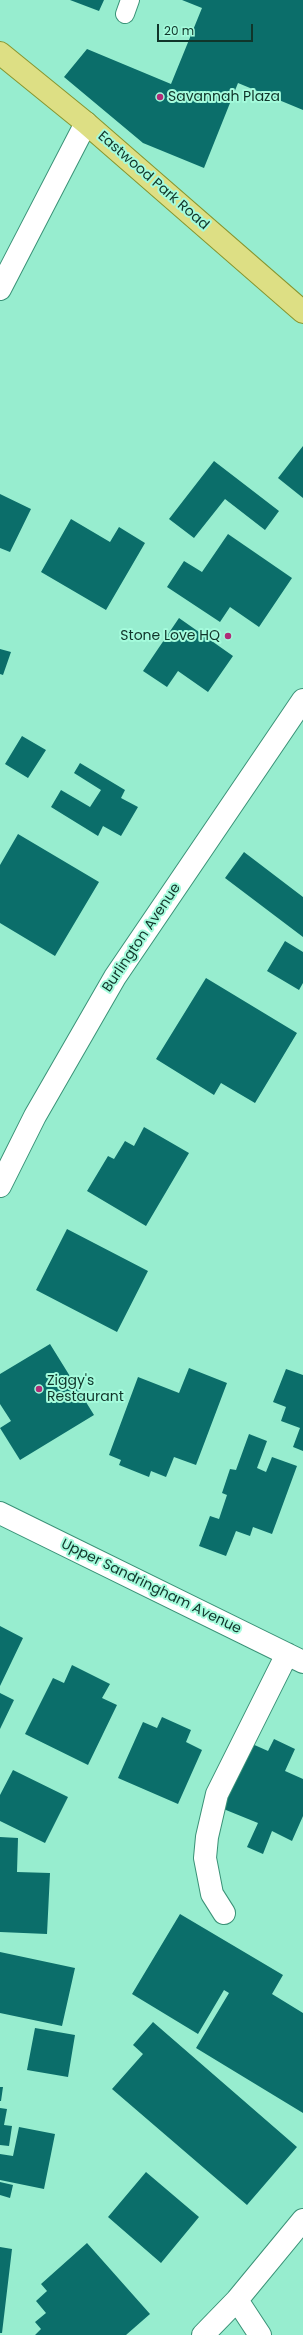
<!DOCTYPE html>
<style>
body{margin:0}
#map{position:relative;width:303px;height:2335px;overflow:hidden;background:#97edcf;font-family:Poppins,sans-serif}
canvas{display:block}
.scale{position:absolute;left:157px;top:24px;width:96px;height:18px;box-sizing:border-box;border:2px solid #10352a;border-top:0;padding-left:5px;font-size:12px;line-height:14px;white-space:nowrap;color:#10352a;-webkit-text-stroke:3px #a4fbdc;paint-order:stroke}
</style>
<div id="map">
<canvas width="303" height="2335"></canvas>
<div class="scale">20 m</div>
</div>
<script>
const ctx = document.querySelector('canvas').getContext('2d');
ctx.lineJoin = 'round';
function fillPath(path, color) {
  ctx.fillStyle = color;
  ctx.fill(path, 'evenodd');
}
function stroke(path, color, width, dash) {
  ctx.strokeStyle = color;
  ctx.lineWidth = width;
  ctx.lineCap = dash ? 'butt' : 'round';
  ctx.setLineDash(dash || []);
  ctx.stroke(path);
}
function drawText(font, color, halo, rows, align = 'center') {
  ctx.font = font + ' Poppins,sans-serif';
  ctx.lineWidth = 4;
  ctx.setLineDash([]);
  ctx.textBaseline = 'middle';
  ctx.strokeStyle = halo;
  ctx.fillStyle = color;
  for (const [text, x, y, turn = 0] of rows) {
    ctx.save();
    ctx.translate(x, y);
    ctx.rotate((+turn || 0) * Math.PI / 180);
    ctx.textAlign = isNaN(turn) ? turn : align;
    if (halo) ctx.strokeText(text, 0, 0);
    ctx.fillText(text, 0, 0);
    ctx.restore();
  }
}
const building = new Path2D(`
 M70,0H104L99,11Z
 M182,0H303V110L238,83L204,168L143,143L64,77L87,49L171,84L202,8Z
 M303,446V498L278,478Z
 M214,461L279,511L265,530L225,499L194,538L169,519Z
 M0,494L31,509L10,552L0,548Z
 M71,519L110,542L119,527L145,543L106,610L41,572Z
 M228,534L292,578L259,627L230,607L220,622L167,587L184,561L202,572Z
 M179,618L233,656L208,692L178,671L167,687L143,671Z
 M0,649L11,652L3,675L0,674Z
 M22,736L46,750L28,778L5,764Z
 M80,763L125,790L121,798L138,807L121,836L103,826L98,836L51,807L61,790L90,807L101,790L74,773Z
 M18,834L99,882L55,956L0,923V865Z
 M244,852L303,897V937L225,878Z
 M285,941L303,952V983L299,990L267,971Z
 M206,978L297,1033L255,1103L221,1083L214,1095L156,1059Z
 M144,1127L189,1153L146,1226L87,1191L108,1156L114,1159L125,1141L134,1146Z
 M67,1229L148,1271L117,1332L36,1290Z
 M50,1344L94,1415L20,1460L0,1428L11,1421L0,1404V1374Z
 M189,1368L227,1383L196,1465L174,1457L166,1477L151,1471L149,1477L119,1465L121,1460L109,1455L138,1377L179,1393Z
 M286,1369L303,1375V1451L293,1447L300,1428L281,1421L286,1407L273,1402Z
 M249,1434L267,1441L257,1468L266,1472L272,1457L297,1466L272,1534L253,1527L250,1536L236,1531L226,1556L199,1546L210,1516L219,1519L227,1495L222,1493L230,1469L236,1470Z
 M0,1626L23,1638L0,1686Z
 M72,1665L110,1684L102,1698L117,1705L88,1765L25,1734L53,1678L64,1683Z
 M0,1693L14,1700L0,1729Z
 M162,1717L191,1730L186,1742L202,1750L178,1804L118,1778L143,1722L157,1728Z
 M274,1739L295,1749L285,1771L303,1779V1816L292,1841L272,1831L263,1854L247,1847L258,1823L221,1808L250,1743L268,1751Z
 M13,1770L68,1797L45,1843L0,1821V1795Z
 M0,1837L18,1838L17,1872L50,1873L47,1934L0,1932Z
 M180,1914L283,1975L272,1994L303,2013V2113L196,2048L229,1993L224,1990L198,2034L132,1994Z
 M0,1952L75,1968L62,2026L0,2013Z
 M153,2022L297,2147L247,2205L112,2089L143,2054L133,2045Z
 M35,2028L75,2035L68,2077L27,2070Z
 M0,2087H3L1,2101H0Z
 M0,2108L7,2109L4,2125L12,2126L9,2146L0,2145Z
 M19,2127L55,2134L44,2189L0,2180V2154L13,2156Z
 M146,2172L199,2217L161,2263L108,2217Z
 M0,2182L13,2185L10,2198L0,2195Z
 M87,2243L150,2314L126,2335H35L41,2329L35,2322L46,2313L36,2301L47,2291L41,2284Z
 M0,2247L12,2249L2,2333H0Z`);
const service = new Path2D(`
 M125,14L130,0`);
const minor = new Path2D(`
 M0,289L86,123
 M0,1186L35,1116L115,977L303,700
 M0,1513L303,1662
 M224,1913L212,1894L205,1858L207,1837L217,1794L287,1654
 M237,2300L260,2335
 M203,2335L237,2300L303,2220`);
const primary = new Path2D(`
 M0,53L86,123L303,312`);
const markers = [
 [160,97,4,"#af2d77"],
 [228,636,4,"#af2d77"],
 [39,1389,4,"#af2d77"]
];
const poiNames = [
 ["Savannah Plaza",168,97],
 ["Stone Love HQ",220,636,"right"],
 ["Ziggy's",47,1381],
 ["Restaurant",47,1397]
];
const streetNames = [
 ["Eastwood Park Road",153,181,41],
 ["Burlington Avenue",142,938,-56],
 ["Upper Sandringham Avenue",151,1587,26]
];
fillPath(building, '#0b6e6a');
stroke(service, '#3a9277', 20);
stroke(minor, '#3a9277', 24);
stroke(primary, '#87952f', 24);
stroke(service, '#fff', 18);
stroke(minor, '#fff', 22);
stroke(primary, '#dddf84', 22);
for (const [x, y, r, color] of markers) {
  const dot = new Path2D();
  dot.arc(x, y, r, 0, 2 * Math.PI);
  ctx.fillStyle = color;
  ctx.fill(dot);
  stroke(dot, '#a4fbdc', 1.5);
}
drawText('14px', '#10352a', '#a4fbdc', poiNames, 'left');
drawText('14px', '#10352a', '#a4fbdc', streetNames);
</script>
